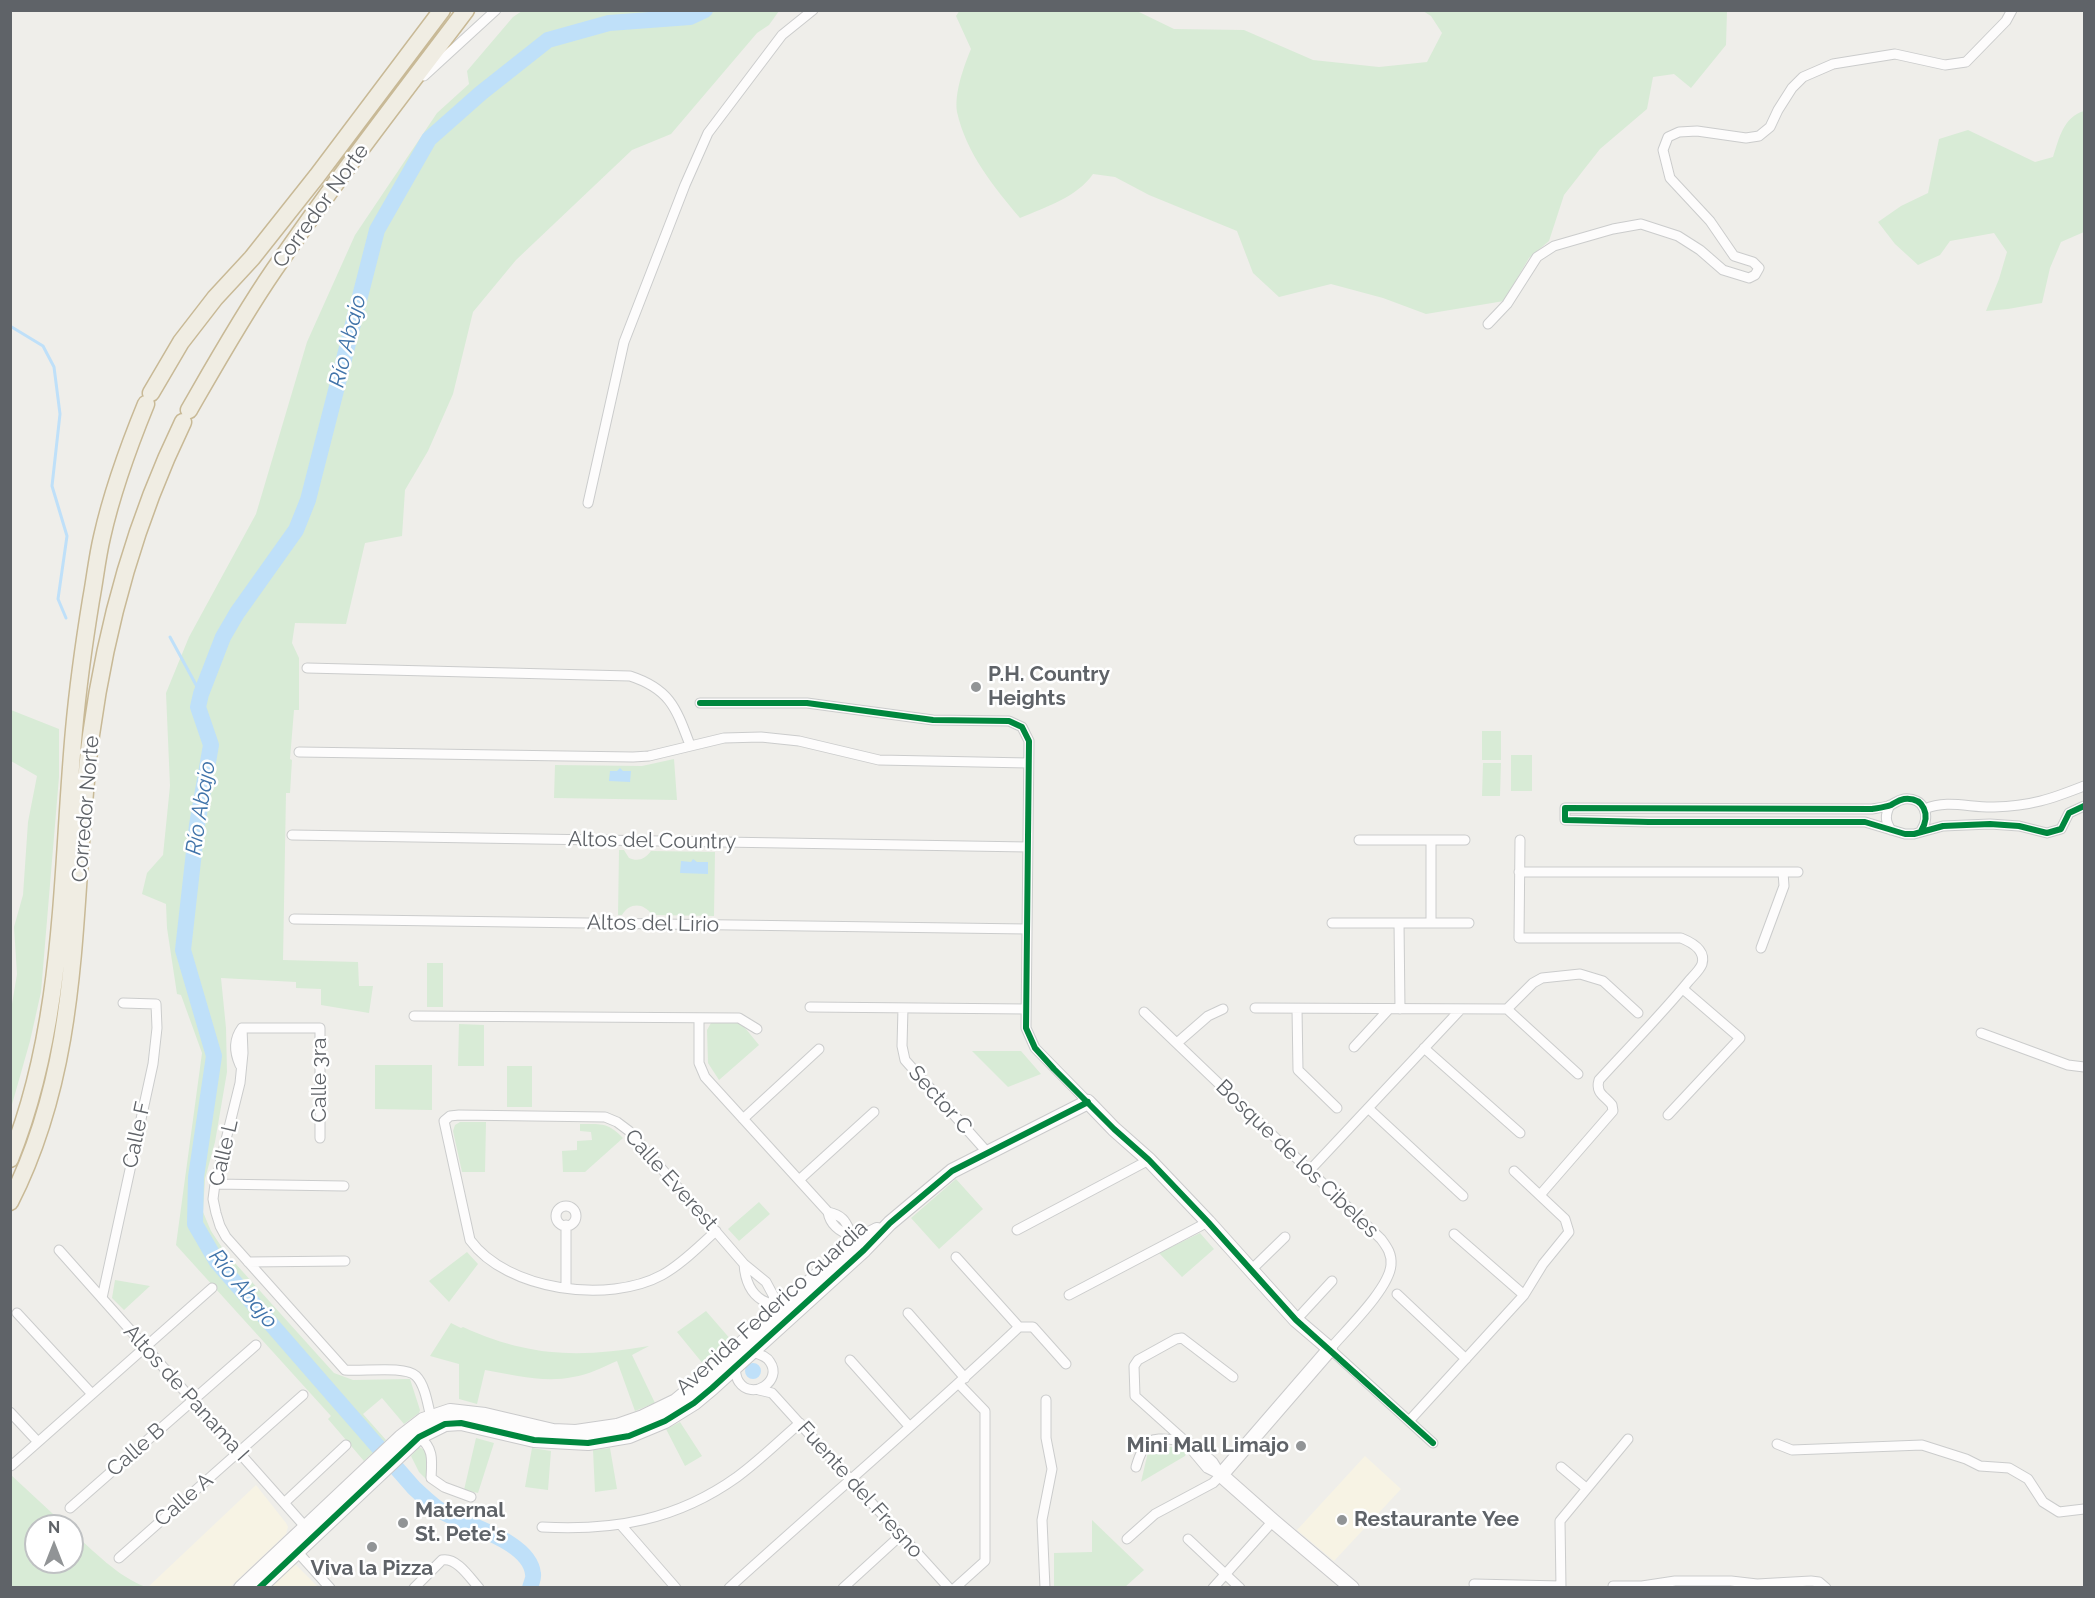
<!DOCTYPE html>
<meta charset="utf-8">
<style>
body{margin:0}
#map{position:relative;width:2095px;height:1598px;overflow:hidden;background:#efeeea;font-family:Raleway,sans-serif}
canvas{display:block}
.frame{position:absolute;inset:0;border:12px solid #5f6368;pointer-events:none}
.north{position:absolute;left:24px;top:1514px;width:60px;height:60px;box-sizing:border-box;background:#fff;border:2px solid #bfc1c3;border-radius:50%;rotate:0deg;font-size:16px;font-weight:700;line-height:24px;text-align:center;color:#5f6368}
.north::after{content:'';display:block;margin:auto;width:21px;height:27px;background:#919496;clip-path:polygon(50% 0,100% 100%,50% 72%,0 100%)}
</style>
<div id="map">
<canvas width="2095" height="1598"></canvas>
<div class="frame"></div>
<div class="north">N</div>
</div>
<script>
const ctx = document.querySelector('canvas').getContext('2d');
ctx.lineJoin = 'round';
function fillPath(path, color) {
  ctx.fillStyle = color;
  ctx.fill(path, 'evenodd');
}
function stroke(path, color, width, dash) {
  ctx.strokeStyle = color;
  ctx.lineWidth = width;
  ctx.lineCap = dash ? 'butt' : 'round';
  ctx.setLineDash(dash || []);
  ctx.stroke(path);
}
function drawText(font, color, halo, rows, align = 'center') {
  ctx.font = font + ' Raleway,sans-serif';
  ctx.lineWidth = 5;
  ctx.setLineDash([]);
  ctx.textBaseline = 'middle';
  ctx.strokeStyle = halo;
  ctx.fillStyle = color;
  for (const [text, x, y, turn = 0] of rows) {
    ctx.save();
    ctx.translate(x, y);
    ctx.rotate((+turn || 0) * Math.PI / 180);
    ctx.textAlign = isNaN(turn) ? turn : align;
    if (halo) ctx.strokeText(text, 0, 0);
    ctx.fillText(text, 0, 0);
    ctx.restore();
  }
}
const commercial = new Path2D(`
 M1365,1456L1401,1489L1334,1561L1297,1530Z
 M256,1485L286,1523L288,1527L286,1534L230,1587H148Z
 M294,1565H296L318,1587H270Z`);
const green = new Path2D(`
 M960,10L1137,11L1174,29L1244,30L1313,60L1379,67L1427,62L1442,33L1431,16L1423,11H1727L1726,45L1691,88L1674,74L1653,77L1647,109L1600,149L1564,195L1549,241L1529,258L1504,301L1426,314L1383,298L1331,284L1279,297L1253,273L1237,231L1149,195L1115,177L1093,174C1077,197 1046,207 1020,218C994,187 966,153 957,112C954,93 964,66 971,49L956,16Z
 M522,11H779L769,25L757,33L671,134L632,150L516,260L473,312L453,394L428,451L405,490L402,536L365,543L346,624L295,623L292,643L299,658V710H294L290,759L292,760L290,793H286L283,960L358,962L359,986H373L369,1013L321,1005V989L296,988V982L221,978L226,1028L227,1072L215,1142L205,1179L203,1212L211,1231L225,1252L334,1373L353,1380L410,1379L420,1410L419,1413L404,1424L382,1398L363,1414L386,1440L364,1461L328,1419L331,1416L176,1245L202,1053L181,995L177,994L167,928L166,904L142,894L147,873L163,855L170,786L166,693L189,637L256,514L307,342L355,235L437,113L469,84L467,71L513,17Z
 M2084,111V232L2061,242L2050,268L2042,303L2008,309L1986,311L1999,279L2007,252L1994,233L1950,241L1940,255L1918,265L1895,244L1878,222L1901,206L1928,193L1939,139L1968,130L2035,162L2053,157C2059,139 2063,117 2084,111Z
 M11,710L59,729V777L41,992L30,1041L11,1108V1010L17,974L14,927L23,895L28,822L37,776L11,761Z
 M1482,731H1501V760H1482Z
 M1511,755H1532V791H1511Z
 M674,759L677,800L554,798L555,765L642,766Z
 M1483,763H1501L1500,796H1482Z
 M619,850H624L629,858C638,862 645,859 651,851L715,852L714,916L652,915C644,903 630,902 622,915H618Z
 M427,963H443V1007H427Z
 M711,1023H741L759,1045L719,1080L708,1063L707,1030Z
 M459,1024L484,1025V1066H458Z
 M972,1051H1021L1041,1074L1008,1087Z
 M375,1065H432V1110L375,1109Z
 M507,1066H532V1107H507Z
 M460,1122H486L485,1172H462L453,1131L455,1125Z
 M580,1124C601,1124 608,1122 623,1138L585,1172H563L562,1151L577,1150V1141L592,1140L591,1132L580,1131Z
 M956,1179L983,1209L939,1249L911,1218Z
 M759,1202L770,1214L739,1241L728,1229Z
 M1200,1233L1214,1249L1182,1277L1159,1253Z
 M467,1252L478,1264L449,1302L429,1281Z
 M115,1280L150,1286L124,1310L112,1298Z
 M706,1311L732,1341L704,1365L677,1332Z
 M451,1323L461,1328L463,1327C529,1357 578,1358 649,1346L632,1355L655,1403L635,1411L617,1361C603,1367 588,1375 573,1377C544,1383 514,1375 485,1370L477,1404L459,1399V1364L430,1356Z
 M680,1422L702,1456L685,1466L666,1429Z
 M476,1438L494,1443L478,1493L464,1490Z
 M419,1447L425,1450L429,1456L426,1479L419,1472L411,1456Z
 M1154,1447H1179L1186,1453L1185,1456L1141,1482L1148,1452L1150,1448Z
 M532,1448L551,1451L548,1490L525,1487Z
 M610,1448L617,1489L595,1492L593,1450Z
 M11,1475L66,1526H36V1562H72V1532C94,1551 118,1577 146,1587H11Z
 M1092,1520L1144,1570L1125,1587H1054V1553L1092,1552Z`);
const water = new Path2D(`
 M620,768L623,771H631L630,782L609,781L610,771H617Z
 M693,859L697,862H708V874L680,873L681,861L691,862Z
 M745 1371a8 8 0 1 1 16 0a8 8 0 1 1-16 0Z`);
const stream = new Path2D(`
 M10,326L43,346L54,367L60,414L52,486L67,536L58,599L66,618
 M170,637L201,694`);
const river = new Path2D(`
 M530,1588C531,1584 534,1578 533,1574C530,1541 467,1526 443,1512C433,1506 423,1496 414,1488L217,1262L195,1224L196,1177L214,1056L183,950L197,825L211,745L198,707L201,694L223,637L237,613L296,530L308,500L377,230L429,139L481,93L548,40L609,23L690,17L705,10`);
const street = new Path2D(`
 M424,76L496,10
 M1488,324L1507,304L1537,257L1554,246L1613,229L1641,224L1678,236L1700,250L1723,270L1749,278L1755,275L1759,268L1753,262L1734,256L1710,221L1670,178L1663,150L1668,137L1679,132L1697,131L1746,138L1759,136L1770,127L1778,110L1792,88L1803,77L1833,64L1895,54L1945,65L1966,62L2006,21L2012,10
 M588,503L624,342L685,185L708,133L782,35L813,10
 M307,668L630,676C670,689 676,708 690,745
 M700,703H807L933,720L1009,721L1022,727L1029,741L1026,1028L1035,1048L1088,1102
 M299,752L633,757L649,756L724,738L761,737L799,741L879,760L1028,763
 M1890,805C1885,815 1885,821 1891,830
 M1925,809C1947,799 1971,808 1994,807C2031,806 2051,799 2084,786
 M1921,831C1931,815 1924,797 1904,799C1898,800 1895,803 1891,805C1886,807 1878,808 1872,809L1565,808V820L1649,822H1865L1905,834H1914L1943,826L1990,824L2019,826L2047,833L2061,829L2069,813L2084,806
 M292,835L1028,847
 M1359,840H1465
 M1431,840V923
 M1520,840L1519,938H1681C1691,942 1706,950 1702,964C1700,970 1692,977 1688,982C1660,1016 1629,1047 1599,1080C1595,1093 1605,1096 1612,1105L1613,1111L1540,1195
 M1519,872H1798
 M294,919L1027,929
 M1332,923H1469
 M1399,923L1400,1009
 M1761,948L1784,886L1783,872
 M810,1007L1026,1009
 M903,1008L902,1046L905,1060L987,1152
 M1255,1008L1507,1009L1578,1074
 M1297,1009L1298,1070L1337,1108
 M1507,1009L1533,983L1542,978L1580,974L1603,981L1638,1013
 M1144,1012L1381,1239C1387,1247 1392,1254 1391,1265C1389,1289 1346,1330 1330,1349L1433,1443
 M414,1016L739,1018L757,1029
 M699,1018V1063L705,1077L828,1212C830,1224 839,1232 851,1235
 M242,1028L243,1053L240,1083L215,1184L213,1199L216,1213L220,1226L226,1237L345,1370C361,1372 405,1365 416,1376C426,1386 428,1408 432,1421
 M242,1028H320V1138
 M1981,1033L2068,1065L2084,1067
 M1177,1043L1208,1016L1223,1009
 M1354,1047L1389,1009
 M1424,1048L1520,1133
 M240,1065C234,1052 234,1039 242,1028
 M1368,1108L1463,1196
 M1668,1115L1740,1038L1683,989
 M743,1119L819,1049
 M1310,1170L1461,1009
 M799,1180L874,1112
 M215,1184L344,1186
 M556 1216a10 10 0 1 1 20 0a10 10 0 1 1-20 0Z
 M828,1212C846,1216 846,1224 853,1237
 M566,1225V1288
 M1017,1230L1149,1160
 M716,1231C699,1246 682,1264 662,1275C609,1304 507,1291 470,1240L444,1121L450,1116L459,1115L605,1117L617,1122L629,1131L744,1264L766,1282L773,1295L775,1304
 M1454,1234L1524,1295
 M59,1250L309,1531
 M956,1257L1019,1327
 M248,1262L345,1261
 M744,1264C745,1279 749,1292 762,1300C767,1303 772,1304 777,1306
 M1250,1271L1285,1237
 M1397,1294L1466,1359
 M1069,1295L1208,1222
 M102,1298L153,1064L157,1028L156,1004L123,1003
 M17,1313L92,1394
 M908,1313L965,1378
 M1296,1320L1332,1281
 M850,1360L909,1426
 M734,1364C736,1370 735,1377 739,1382C752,1401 783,1381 770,1362C766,1355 757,1354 750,1351
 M759,1390L772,1393L949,1588
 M10,1412L38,1442
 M1409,1421L1524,1295L1543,1264L1569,1232L1565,1219L1514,1171
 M419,1437C434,1448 432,1461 431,1478L444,1487L471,1497
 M1186,1443L1207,1468L1221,1475
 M1777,1444L1792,1450L1922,1445L1966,1459L1980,1466L2009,1468L2028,1479L2043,1502L2059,1512L2084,1509
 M11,1466L212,1288
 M1136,1467C1146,1433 1153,1439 1184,1440
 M1561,1467L1586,1488
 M1221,1475L1213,1462L1197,1447L1184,1440L1135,1396L1134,1366L1138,1360L1176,1339L1182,1338L1233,1377
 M284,1503L346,1445
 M70,1508L256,1345
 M621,1525L676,1588
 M542,1527C614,1531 677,1520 737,1477C759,1461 779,1441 800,1423
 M1127,1539L1155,1514L1213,1483L1221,1475
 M1188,1539L1240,1588
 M294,1548L330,1588
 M119,1558L303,1395
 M1474,1584L1561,1586
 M1613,1586H1642L1675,1581H1731L1757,1584L1811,1581L1819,1582L1826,1588
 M414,1588L442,1560C457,1557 470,1578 479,1588
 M729,1588C826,1500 925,1416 1019,1327H1033L1066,1364
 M843,1588L901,1535
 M955,1588L985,1561V1411L959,1384
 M1045,1588L1042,1520L1052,1469L1046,1438V1400
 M1213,1588L1273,1521
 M1561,1588L1560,1521L1628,1439`);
const secondary = new Path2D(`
 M241,1588L401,1437L423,1420L450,1411L485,1415L553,1431L576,1432L617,1426L643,1417L676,1401L711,1372L779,1309L856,1241L877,1230
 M259,1588L419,1437L445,1424L461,1423L534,1440L588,1443L629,1436L665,1421L694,1403L712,1388L864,1250L890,1223L952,1171L1088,1102L1114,1129L1149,1160L1208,1222L1296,1320L1330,1349L1221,1475L1273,1521L1352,1588`);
const highway = new Path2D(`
 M151,393L181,342L215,298L252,258L317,176L442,10
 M189,410C216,363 243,315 274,270C335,181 401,96 466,10
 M10,1159C65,1023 61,873 74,730C78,686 84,643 91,600C95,579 97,558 102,537C112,492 128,448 146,404
 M10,1202C86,1052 70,895 91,735C106,625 135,521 183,422`);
const cycleway = new Path2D(`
 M700,703H807L933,720L1009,721L1022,727L1029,741L1026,1028L1035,1048L1054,1069L1114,1129L1149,1160L1208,1222L1296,1320L1433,1443
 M1921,831C1931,815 1924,797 1904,799C1898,800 1895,803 1891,805C1886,807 1878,808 1872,809L1565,808V820L1649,822H1865L1905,834H1914L1943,826L1990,824L2019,826L2047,833L2061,829L2069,813L2084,806
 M259,1588L419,1437L445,1424L461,1423L534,1440L588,1443L629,1436L665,1421L694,1403L712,1388L864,1250L890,1223L952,1171L1088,1102`);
const markers = [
 [976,687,6,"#919496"],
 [1301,1446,6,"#919496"],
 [1342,1520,6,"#919496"],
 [403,1523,6,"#919496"],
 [372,1547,6,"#919496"]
];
const streetNames = [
 ["Corredor Norte",321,206,-54],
 ["Corredor Norte",86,809,-85],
 ["Altos del Country",652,841,1],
 ["Altos del Lirio",653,924,1],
 ["Calle 3ra",320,1080,-90],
 ["Sector C",940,1100,48],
 ["Calle F",137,1135,-78],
 ["Calle L",224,1153,-77],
 ["Bosque de los Cibeles",1297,1159,44],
 ["Calle Everest",671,1180,48],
 ["Avenida Federico Guardia",772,1308,-42],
 ["Altos de Panama I",186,1393,48],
 ["Calle B",136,1450,-41],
 ["Fuente del Fresno",860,1490,48],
 ["Calle A",184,1500,-41]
];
const poiNames = [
 ["P.H. Country",988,675],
 ["Heights",988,699],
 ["Mini Mall Limajo",1289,1446,"right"],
 ["Maternal",415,1511],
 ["St. Pete's",415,1535],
 ["Restaurante Yee",1354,1520],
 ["Viva la Pizza",372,1569,"center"]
];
const waterNames = [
 ["Río Abajo",348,341,-76],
 ["Río Abajo",201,808,-81],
 ["Río Abajo",243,1289,51]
];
fillPath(commercial, '#f7f3e4');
fillPath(green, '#d8ebd6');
fillPath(water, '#bfe0f9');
stroke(stream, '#bfe0f9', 3);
stroke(river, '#bfe0f9', 16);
stroke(street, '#cbcccc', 11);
stroke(secondary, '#cacacb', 16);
stroke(highway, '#c8b996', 19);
stroke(street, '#fdfcfc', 9);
stroke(secondary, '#fdfcfc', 14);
stroke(highway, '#f0ede3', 16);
stroke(cycleway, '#00873e', 6);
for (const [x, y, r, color] of markers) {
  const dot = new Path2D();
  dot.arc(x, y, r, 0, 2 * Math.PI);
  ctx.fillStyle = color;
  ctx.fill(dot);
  stroke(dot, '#fff', 2);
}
drawText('21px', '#5f6368', '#fff', streetNames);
drawText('bold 21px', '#5f6368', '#fff', poiNames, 'left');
drawText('italic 22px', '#4174aa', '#fff', waterNames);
</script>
